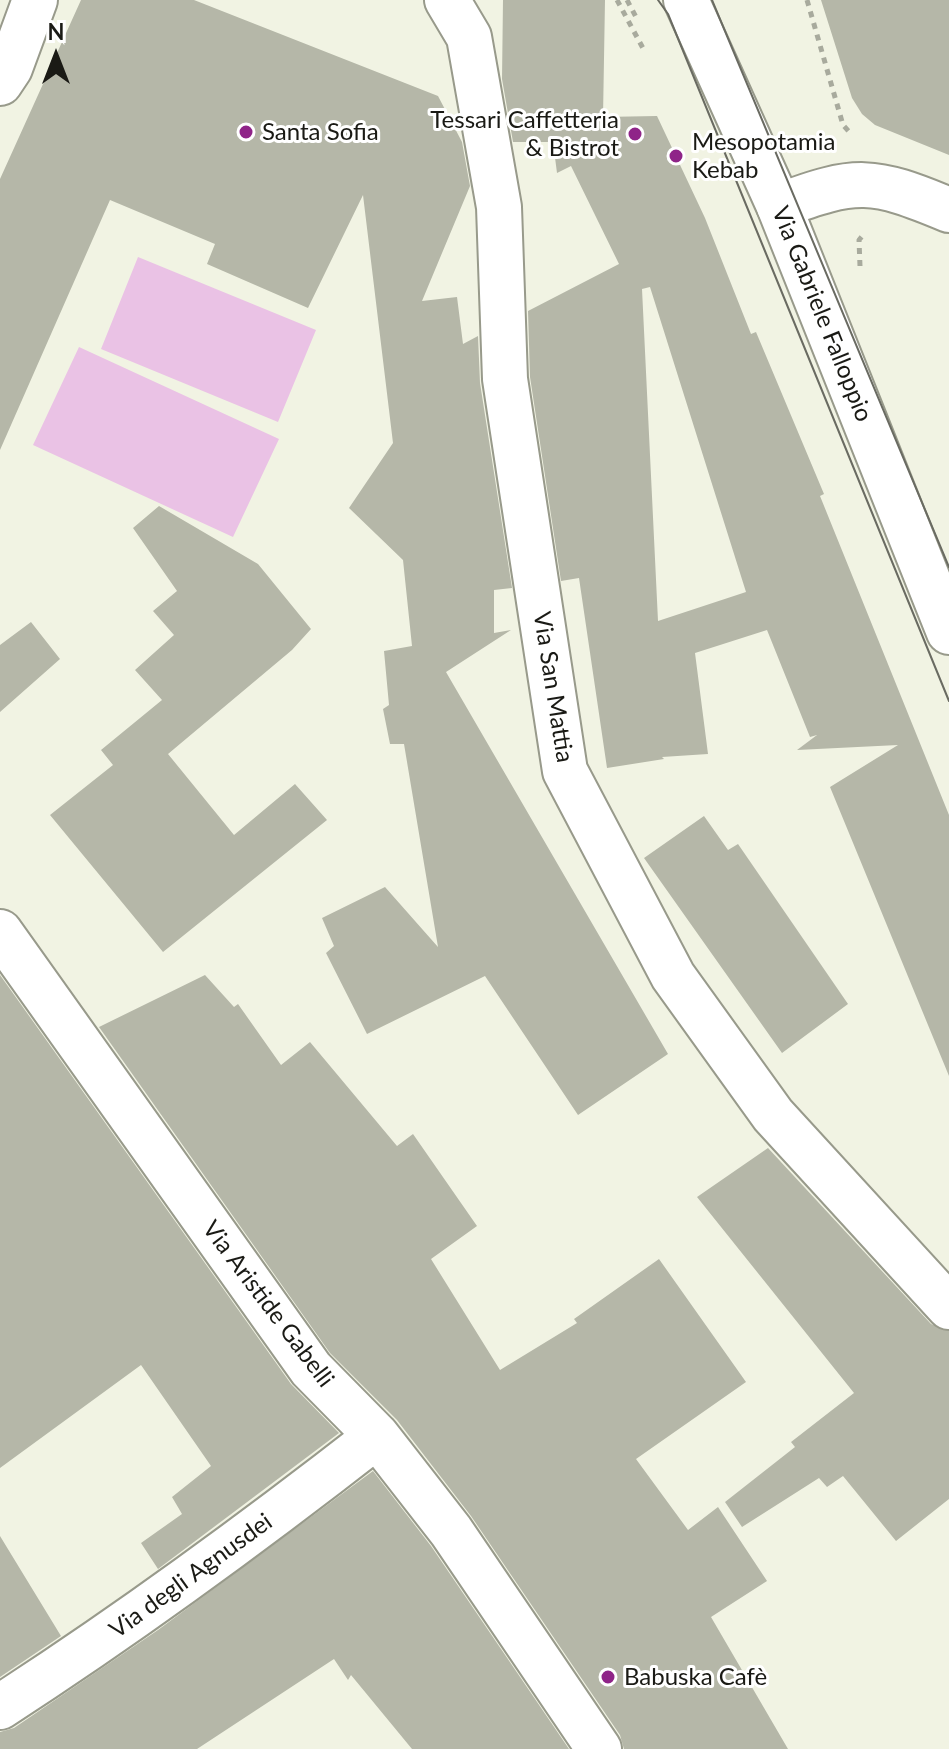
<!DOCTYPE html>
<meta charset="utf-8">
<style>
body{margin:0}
#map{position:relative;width:949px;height:1749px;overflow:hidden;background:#f1f3e3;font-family:Lato,sans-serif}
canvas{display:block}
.north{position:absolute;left:16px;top:16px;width:80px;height:80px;-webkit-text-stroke:6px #fff;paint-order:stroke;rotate:0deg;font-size:22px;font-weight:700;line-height:32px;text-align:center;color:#1a1a15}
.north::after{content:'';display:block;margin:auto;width:28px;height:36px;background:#1a1a15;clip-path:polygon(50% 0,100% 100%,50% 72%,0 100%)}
</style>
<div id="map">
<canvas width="949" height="1749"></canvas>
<div class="north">N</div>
</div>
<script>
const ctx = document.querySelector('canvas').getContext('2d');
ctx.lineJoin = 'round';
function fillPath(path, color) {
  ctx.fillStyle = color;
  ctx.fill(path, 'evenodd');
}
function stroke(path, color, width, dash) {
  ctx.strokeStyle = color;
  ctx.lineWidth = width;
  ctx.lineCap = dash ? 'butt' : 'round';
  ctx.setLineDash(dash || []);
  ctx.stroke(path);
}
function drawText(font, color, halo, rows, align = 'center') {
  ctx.font = font + ' Lato,sans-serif';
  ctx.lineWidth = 6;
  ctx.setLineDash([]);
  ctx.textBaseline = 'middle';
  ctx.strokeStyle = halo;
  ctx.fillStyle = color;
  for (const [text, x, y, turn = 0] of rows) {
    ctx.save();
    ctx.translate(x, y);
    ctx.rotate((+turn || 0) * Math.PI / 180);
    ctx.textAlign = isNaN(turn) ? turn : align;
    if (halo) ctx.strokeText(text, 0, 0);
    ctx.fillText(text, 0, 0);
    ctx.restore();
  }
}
const green = new Path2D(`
 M138,257L316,330L278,422L101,349Z
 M79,347L279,439L233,537L33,445Z`);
const building = new Path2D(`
 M81,0H194L438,96L462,142L470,186L422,301L457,297L463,344L478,336L480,383L512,588L494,590V633L511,630L446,672L668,1054L578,1115L485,976L367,1034L326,953L334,946L322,918L385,887L438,947L404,744H390L383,709L389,705L384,651L412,646L403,560L349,508L393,443L363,195L308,308L207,264L215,244L110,200L0,450V179Z
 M503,0H605L603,117L657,116L705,218L751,334L756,332L824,494L820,496L949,815V1076L830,787L898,745L797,750L817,735L810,737L767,630L695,653L708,754L662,757L664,759L607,768L579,578L561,581L530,377L528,311L619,264L571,166L557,173L553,142H513L502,79ZM650,287L746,592L658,621L642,289Z
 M821,0H949V155L875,125L862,114L852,98Z
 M159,506L258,564L311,629L292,650L168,754L234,835L295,784L327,820L163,952L50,815L113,765L101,750L162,700L135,670L174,635L153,611L177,591L133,528Z
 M31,622L60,659L0,712V645Z
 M704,816L728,850L738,844L848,1004L782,1053L644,858Z
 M0,975L291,1384L339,1433L158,1569L141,1543L182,1514L172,1497L211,1466L141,1365L0,1468Z
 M205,975L234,1007L238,1004L281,1065L310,1042L397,1146L413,1134L477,1226L431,1259L500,1370L577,1323L574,1319L659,1259L746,1382L636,1459L688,1530L718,1507L767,1581L711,1617L788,1749H624L620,1735L471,1516L397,1420L330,1353L99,1027Z
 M768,1148L931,1324L949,1331V1499L896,1541L843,1476L827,1487L819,1478L742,1527L725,1502L795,1447L791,1442L854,1393L697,1197Z
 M373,1471L431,1546L569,1749H412L351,1675L348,1680L334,1659L197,1749H0V1732L14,1728L158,1630Z
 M0,1536L61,1636L0,1677Z`);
const path = new Path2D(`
 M617,0L645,52
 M627,0L636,17
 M807,0L843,125L852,135
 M860,266L859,240L864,234`);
const street = new Path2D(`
 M447,0L469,37L499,207L505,379L565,771L673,976L773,1115L949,1307
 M0,83L10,68L35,0
 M779,206C857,177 872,178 949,210
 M0,932L311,1369L377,1436L451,1531L599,1749
 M0,1707C130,1623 254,1532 377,1436`);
const secondary = new Path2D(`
 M686,0L779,206L949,632`);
const tram = new Path2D(`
 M658,0L668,14L949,701
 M712,0L949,567`);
const markers = [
 [246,132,8,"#8f2488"],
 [635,134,8,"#8f2488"],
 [676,156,8,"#8f2488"],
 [608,1677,8,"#8f2488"]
];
const poiNames = [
 ["Tessari Caffetteria",619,120,"right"],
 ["& Bistrot",619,148,"right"],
 ["Santa Sofia",262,132],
 ["Mesopotamia",692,142],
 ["Kebab",692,170],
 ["Babuska Cafè",624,1677]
];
const streetNames = [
 ["Via Gabriele Falloppio",822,314,68],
 ["Via San Mattia",553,687,81],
 ["Via Aristide Gabelli",268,1304,53],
 ["Via degli Agnusdei",191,1576,-36]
];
fillPath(green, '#eac2e5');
fillPath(building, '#b5b7a8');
stroke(street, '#989a8b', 48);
stroke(secondary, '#989a8b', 48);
stroke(path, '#a8aa9d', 5, [6, 6]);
stroke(street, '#fff', 44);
stroke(secondary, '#fff', 44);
stroke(tram, '#6a6b62', 2);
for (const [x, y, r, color] of markers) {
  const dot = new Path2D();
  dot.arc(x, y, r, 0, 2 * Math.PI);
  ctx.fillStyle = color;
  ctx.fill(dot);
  stroke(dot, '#fff', 3);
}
drawText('24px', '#1a1a15', '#fff', poiNames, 'left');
drawText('24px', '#1a1a15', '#fff', streetNames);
</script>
